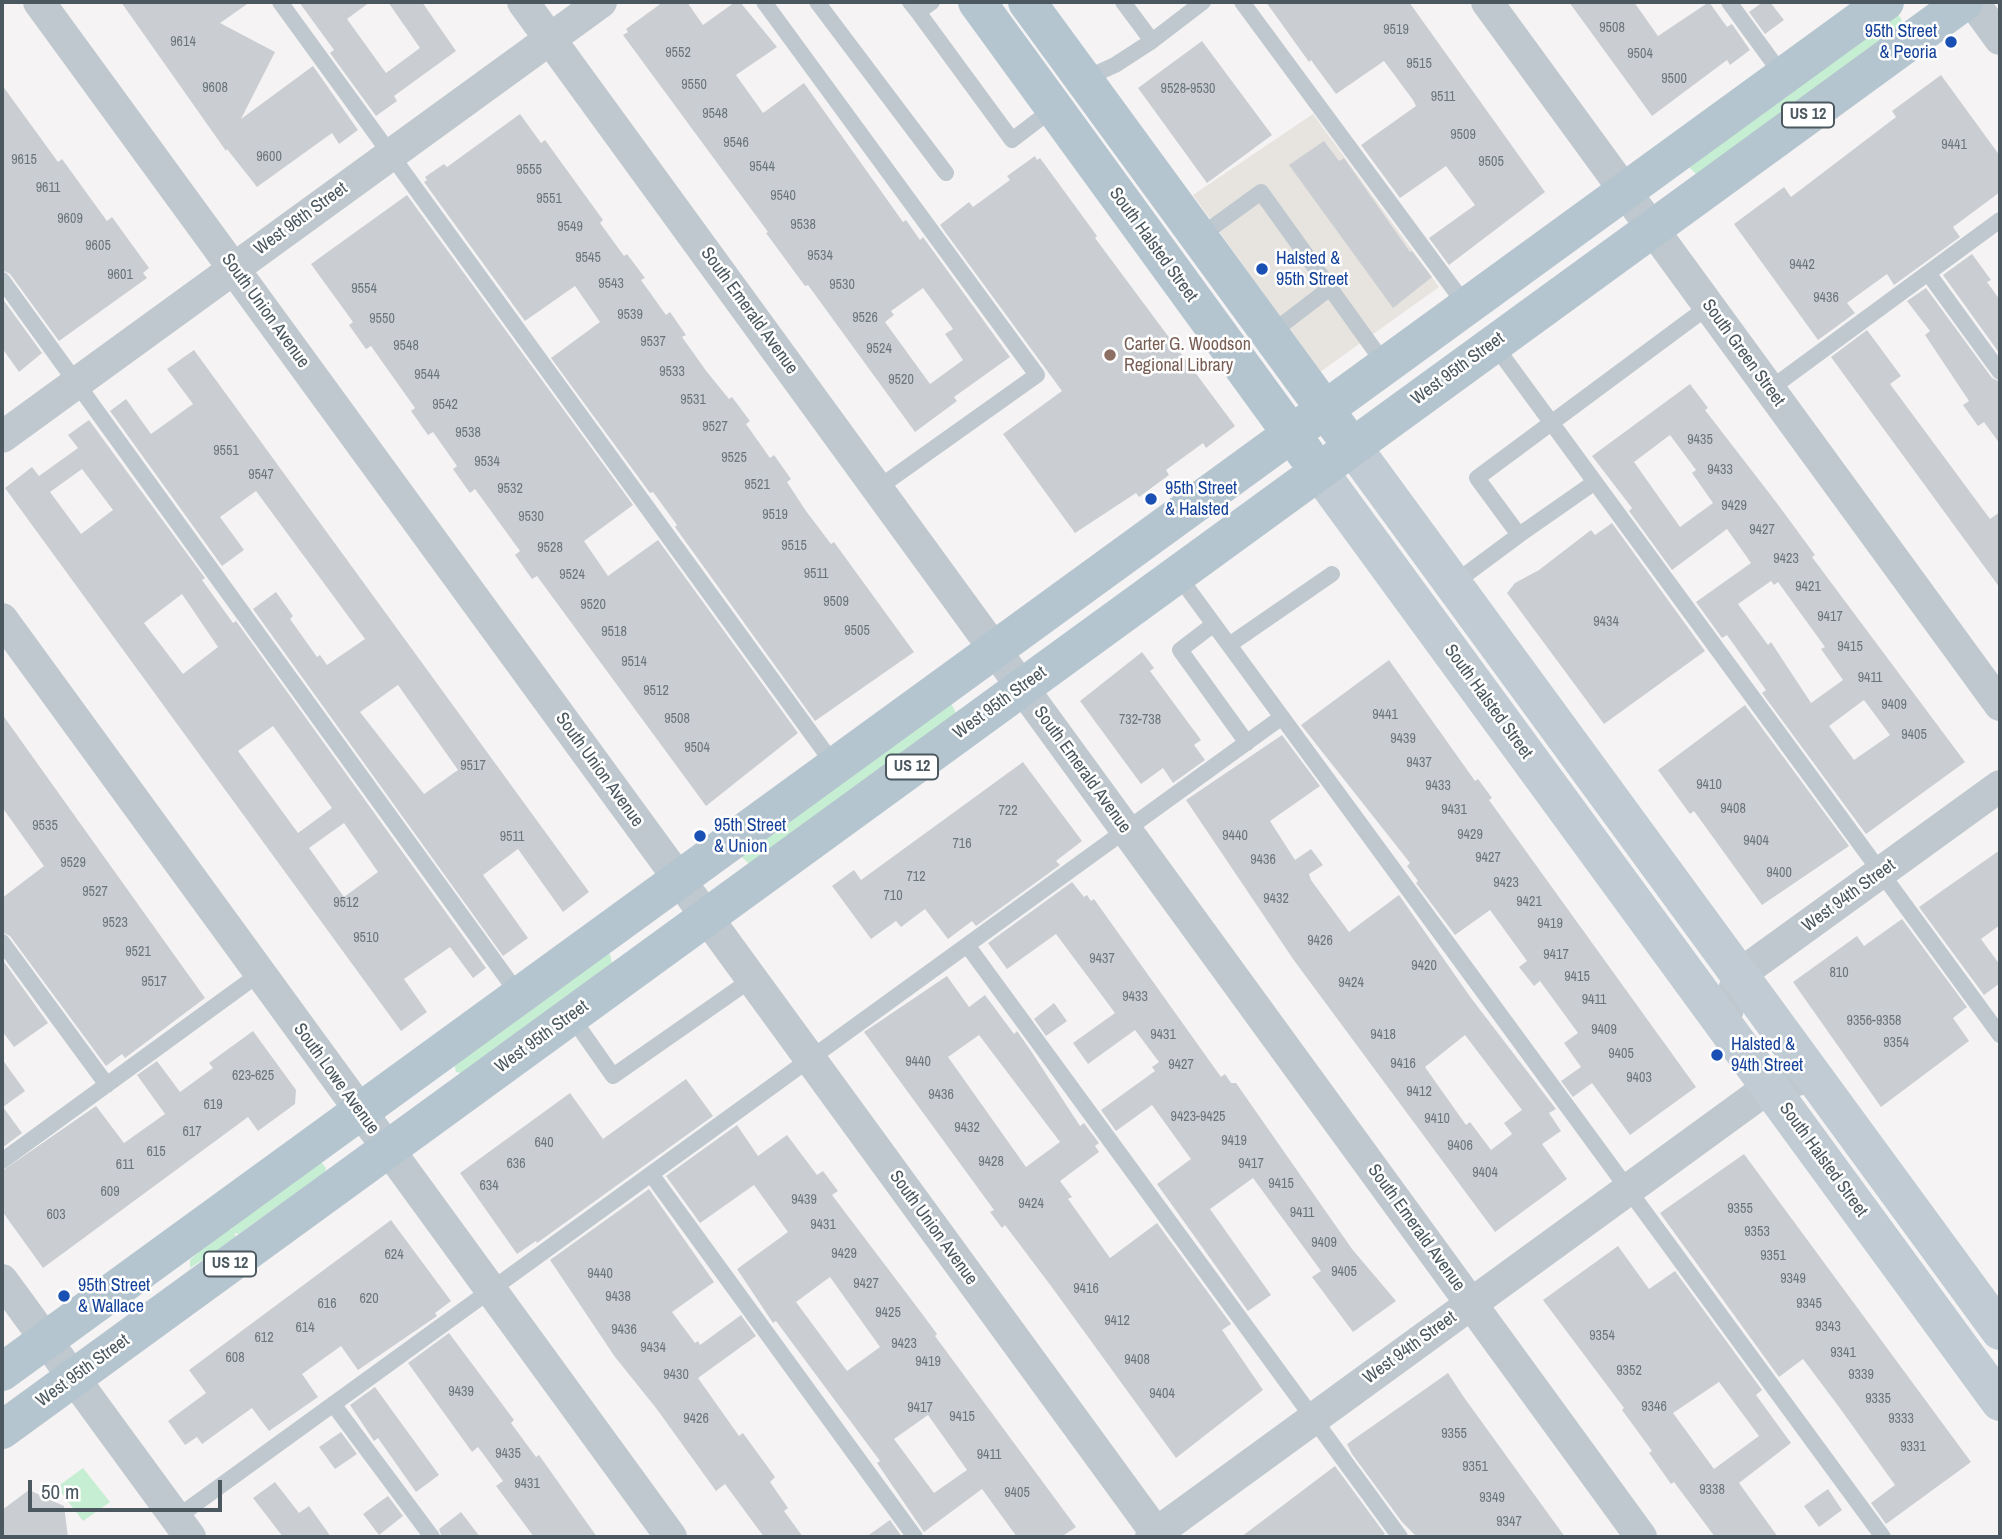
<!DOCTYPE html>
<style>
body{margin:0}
#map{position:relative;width:2002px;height:1539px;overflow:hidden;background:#f5f3f3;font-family:"Archivo Narrow",sans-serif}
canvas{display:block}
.frame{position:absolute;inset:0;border:4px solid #4b585f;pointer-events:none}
.scale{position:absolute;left:28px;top:1480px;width:194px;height:32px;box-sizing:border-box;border:4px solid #4b585f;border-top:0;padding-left:9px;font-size:21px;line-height:24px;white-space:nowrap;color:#4b585f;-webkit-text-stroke:5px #fff;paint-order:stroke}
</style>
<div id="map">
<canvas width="2002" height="1539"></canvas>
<div class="frame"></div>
<div class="scale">50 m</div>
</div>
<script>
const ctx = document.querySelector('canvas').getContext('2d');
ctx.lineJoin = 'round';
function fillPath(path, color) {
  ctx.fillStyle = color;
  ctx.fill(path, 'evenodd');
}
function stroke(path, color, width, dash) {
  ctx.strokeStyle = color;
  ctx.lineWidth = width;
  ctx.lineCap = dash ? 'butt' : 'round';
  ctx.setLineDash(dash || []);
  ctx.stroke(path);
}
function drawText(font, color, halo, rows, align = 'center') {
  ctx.font = font + ' "Archivo Narrow",sans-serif';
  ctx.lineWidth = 5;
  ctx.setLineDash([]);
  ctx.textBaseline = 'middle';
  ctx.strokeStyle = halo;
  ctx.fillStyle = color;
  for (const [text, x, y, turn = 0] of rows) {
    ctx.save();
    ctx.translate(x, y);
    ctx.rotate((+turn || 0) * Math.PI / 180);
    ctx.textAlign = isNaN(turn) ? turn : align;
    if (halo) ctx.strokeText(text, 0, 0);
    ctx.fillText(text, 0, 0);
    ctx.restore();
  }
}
const commercial = new Path2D(`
 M1313,114L1439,287L1320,372L1193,195Z`);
const green = new Path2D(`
 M1898,14L1904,24L1697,175L1689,167Z
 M951,703L956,713L749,864L741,856Z
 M605,953L610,954L612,963L461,1073L456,1072L454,1063Z
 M321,1162L326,1168L325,1172L239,1234L234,1233L237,1238L190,1268V1260L228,1225L232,1230V1224Z
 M83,1468L110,1502L83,1521L57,1487Z`);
const building = new Path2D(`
 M121,2H250L220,23L275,52L241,119L313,66L358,130L339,144L332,133L257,187L227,149L226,151Z
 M299,2H370L347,19L386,73L420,48L388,2H422L456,51L394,96L397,101L376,116L330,53L334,50Z
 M663,2H687L703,25L735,2H740L777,47L736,75L763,113L804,83L903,222L906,220L920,240L923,237L1010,357L954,397L957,401L915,432L808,285L805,286L766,233L768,232L623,35L628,32L626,29ZM923,288L953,329L945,334L963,360L930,384L885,322L894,315L891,311Z
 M1266,2H1409L1545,192L1449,265L1429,238L1475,205L1446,166L1400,198L1361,145L1416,106L1413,100L1384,61L1336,94L1311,60L1309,62Z
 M1569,2H1634L1658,36L1709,2L1727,27L1732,24L1750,50L1730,65L1727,60L1652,116Z
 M1763,2H1770L1784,20L1765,34L1749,12Z
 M1202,41L1272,135L1207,183L1138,88Z
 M1941,75L2000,156V192L1953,227L1960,237L1894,285L1887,274L1847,303L1855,313L1818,340L1734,224L1784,187L1791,197L1896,117L1892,111Z
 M2,85L58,162L62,159L107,221L112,217L149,268L143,273L147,278L59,341L10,274L2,270Z
 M520,114L541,143L545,140L603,220L600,223L624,256L627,254L645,278L641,280L666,315L670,312L686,335L682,337L707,372L729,399L732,397L750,421L746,424L770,458L774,455L791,479L787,482L806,511L831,544L834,542L914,652L815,721L675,527L677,525L653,492L650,493L551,358L600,322L575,286L525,321L424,182L427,180L425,177L444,164L447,167Z
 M1324,141L1339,161L1344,158L1410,252L1412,251L1432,277L1393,308L1289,165Z
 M1035,156L1037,160L1040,158L1097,236L1095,238L1235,426L1206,448L1203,443L1166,470L1169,475L1139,497L1136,493L1075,533L1003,434L1062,391L940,225L969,202L973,207L1010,180L1007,176Z
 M407,195L633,505L584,541L608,576L658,540L798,733L706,806L537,576L532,579L515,555L520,551L475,489L470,493L453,469L457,466L433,432L428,435L411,411L415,408L371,346L366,349L349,325L353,322L311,264Z
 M1972,254L1991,280L1987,282L2000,300V354L1943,275Z
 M1926,288L1992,378L2000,382V444L1984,422L1978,426L1963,405L1969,401L1925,335L1930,331L1907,301Z
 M2,298L42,353L19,372L2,348Z
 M1867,330L1901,376L1890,384L1990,519L2000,512V588L1831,357Z
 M194,350L589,892L563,912L518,849L483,875L528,938L503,956L253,609L276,592L293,616L290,619L317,657L320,655L327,665L365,639L256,491L220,517L244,550L222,566L110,411L126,399L151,434L193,404L167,369ZM398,685L458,770L424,794L360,712Z
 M1690,384L1708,408L1705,410L1776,502L1815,555L1812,557L1965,762L1866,834L1762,693L1766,690L1727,635L1722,638L1696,602L1751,563L1727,529L1672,570L1629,511L1632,508L1592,456ZM1670,435L1696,470L1692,473L1713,503L1680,527L1634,462ZM1771,581L1774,585L1778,582L1825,647L1821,649L1843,680L1811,703L1771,642L1768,645L1738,604ZM1864,700L1890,735L1854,760L1829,726Z
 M89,420L205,578L202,580L233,623L236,621L486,968L473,978L450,947L404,979L427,1012L401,1031L5,488L32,467L39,476L78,448L68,435ZM82,469L113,510L81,534L50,492ZM182,594L218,647L183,674L144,623ZM273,726L332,808L298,833L238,751ZM344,823L378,872L344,897L309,848Z
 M1612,523L1705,651L1604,724L1507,593L1515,583L1539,570L1591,530L1595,535Z
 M1142,652L1154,668L1150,671L1201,740L1194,745L1205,760L1173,783L1163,768L1141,784L1080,701Z
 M1389,660L1475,781L1478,779L1492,798L1489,800L1696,1087L1630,1135L1592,1083L1573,1097L1561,1081L1581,1067L1564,1043L1578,1033L1540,981L1534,986L1519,967L1527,961L1490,910L1455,935L1416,883L1418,881L1407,866L1410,863L1301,725Z
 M1745,705L1849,846L1762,905L1694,811L1690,814L1658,770Z
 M2,714L205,998L125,1058L122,1054L106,1066L10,936L2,932V898L44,866L2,807Z
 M1282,735L1320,786L1270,821L1295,860L1311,849L1323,865L1309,874L1311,880L1349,932L1399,895L1471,998L1556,1109L1549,1113L1561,1131L1542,1144L1567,1179L1495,1232L1293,959L1186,800ZM1465,1035L1522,1110L1504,1123L1512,1134L1491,1150L1470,1122L1466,1125L1425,1067Z
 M1023,762L1082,841L1056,861L1060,865L976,926L972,921L948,939L925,909L901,927L896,921L871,939L832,886L854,870L861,880Z
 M2000,850V925L1981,939L2000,965V983L1984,995L1919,907Z
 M1072,882L1084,897L1087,895L1091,901L1094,899L1221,1077L1225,1074L1231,1083H1236L1352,1249L1396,1301L1353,1332L1312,1277L1321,1271L1253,1178L1210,1209L1271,1295L1248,1311L1157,1184L1191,1159L1152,1105L1116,1131L1101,1110L1155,1071L1152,1067L1159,1062L1135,1030L1088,1064L1073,1043L1115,1013L1056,934L1007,969L988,943Z
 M1902,919L1967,1007L1953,1018L1969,1041L1881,1107L1793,982L1857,936L1864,946Z
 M2,959L48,1023L14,1047L2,1031Z
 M947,976L969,1007L985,995L1014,1034L1017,1031L1029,1048L1080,1126L1084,1123L1099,1143L1095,1146L1099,1152L1060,1181L1072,1197L1068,1199L1110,1258L1157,1223L1231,1324L1222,1330L1263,1390L1176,1458L1051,1286L1005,1225L1002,1228L990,1212L994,1210L864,1032ZM979,1035L1060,1142L1026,1167L948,1057Z
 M1054,1003L1067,1021L1046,1036L1034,1019Z
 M253,1031L296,1090L295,1104L258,1131L248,1117L43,1268L2,1211V1171L96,1106L124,1143L165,1114L137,1075L157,1061L180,1092L213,1068L209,1063Z
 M2,1059L25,1091L3,1107L22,1133L2,1148Z
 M686,1079L713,1116L537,1243L536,1241L517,1254L460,1173L570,1093L603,1139Z
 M737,1125L758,1156L787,1135L817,1175L823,1171L838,1191L832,1195L923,1315L937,1334L935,1336L1076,1527L1061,1537H1017L982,1489L924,1532L877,1463L880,1461L776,1321L773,1323L737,1269L788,1232L754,1185L700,1223L666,1176ZM830,1277L880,1347L847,1371L796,1302ZM928,1415L967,1470L934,1493L894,1439Z
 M1744,1154L1971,1462L1886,1524L1871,1503L1895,1485L1839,1407L1803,1359L1779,1377L1660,1213Z
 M649,1189L714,1282L672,1312L695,1343L698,1341L700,1345L741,1315L756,1336L698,1378L739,1436L743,1433L775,1477L770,1482L788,1508L784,1511L803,1537H764L725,1484L716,1491L656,1408L615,1357L550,1260Z
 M391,1220L451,1301L435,1313L437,1316L358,1370L341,1346L302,1374L318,1397L269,1431L252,1408L202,1444L197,1437L185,1445L168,1421L206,1393L189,1370Z
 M1618,1246L1649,1289L1675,1271L1762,1390L1756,1395L1791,1443L1739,1483L1778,1537H1715L1674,1482L1671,1484L1649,1453L1652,1451L1622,1410L1624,1408L1543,1300ZM1719,1382L1759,1436L1714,1469L1673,1413Z
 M449,1333L514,1420L511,1423L536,1457L539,1455L597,1537H534L496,1486L503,1481L478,1447L472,1452L408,1363Z
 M1448,1373L1463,1396L1565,1537H1417L1402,1522L1352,1454L1347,1444Z
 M375,1387L439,1475L416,1492L378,1438L374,1441L350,1405Z
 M341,1432L357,1454L335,1469L319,1447Z
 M1335,1466L1385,1534L1380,1537H1241Z
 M275,1482L299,1513L309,1506L331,1537H283L253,1498Z
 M1828,1489L1842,1510L1819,1527L1804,1506Z
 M29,1490L64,1506L68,1537H2V1510Z
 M388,1496L403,1516L379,1535L363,1514Z
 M461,1512L480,1537H442L439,1529Z
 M890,1520L902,1537H866Z`);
const service = new Path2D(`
 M280,2L835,766
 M764,2L1037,375L878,488
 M817,2L946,173
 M910,2L918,12L932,2
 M1242,2L1467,307
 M1729,2L1783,76
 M918,12L1012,140L1054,108
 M1152,41L1203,2
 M1084,79L1115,65L1152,41L1123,2
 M1199,237L1261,192L1386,366
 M1928,273L2000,372
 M2,280L519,995
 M1270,334L1330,288
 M1493,343L2000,1035
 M1770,389L2000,220
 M1595,482L1519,535L1477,478L1709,306
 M1177,574L1883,1537
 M1453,584L1519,535
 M1214,624L1180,650L1247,743
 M1229,645L1332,574
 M2,942L107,1085
 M967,945L1400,1537
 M571,1016L613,1076L752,979
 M2,1161L259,974
 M651,1174L915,1537
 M333,1404L432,1537
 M176,1518L1282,717`);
const minor = new Path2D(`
 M39,2L1159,1537
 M523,2L1641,1537
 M1487,2L2000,705
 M1973,2L2000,39
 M2,437L601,2
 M2,619L671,1537
 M1723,1024L1739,975L2000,786
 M2,1280L190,1537
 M1151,1537L1769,1087L1813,1076`);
const secondary = new Path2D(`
 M1352,446L2000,1331
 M1318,470L2000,1402`);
const primary = new Path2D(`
 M977,2L1306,454
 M1027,2L1340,430
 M2,1372L1885,2
 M2,1430L1964,2`);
const markers = [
 [1951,42,7,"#1a4fb4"],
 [1262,269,7,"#1a4fb4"],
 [1110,355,7,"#8d6e63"],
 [1151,499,7,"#1a4fb4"],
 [700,836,7,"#1a4fb4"],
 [1717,1055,7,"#1a4fb4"],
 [64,1296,7,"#1a4fb4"]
];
const numberNames = [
 ["9508",1612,28],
 ["9519",1396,30],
 ["9614",183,42],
 ["9552",678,53],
 ["9504",1640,54],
 ["9515",1419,64],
 ["9500",1674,79],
 ["9550",694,85],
 ["9608",215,88],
 ["9528-9530",1188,89],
 ["9511",1443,97],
 ["9548",715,114],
 ["9509",1463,135],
 ["9546",736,143],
 ["9441",1954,145],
 ["9600",269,157],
 ["9615",24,160],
 ["9505",1491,162],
 ["9544",762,167],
 ["9555",529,170],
 ["9611",48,188],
 ["9540",783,196],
 ["9551",549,199],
 ["9609",70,219],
 ["9538",803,225],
 ["9549",570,227],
 ["9605",98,246],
 ["9534",820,256],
 ["9545",588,258],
 ["9442",1802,265],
 ["9601",120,275],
 ["9543",611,284],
 ["9530",842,285],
 ["9554",364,289],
 ["9436",1826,298],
 ["9539",630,315],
 ["9526",865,318],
 ["9550",382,319],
 ["9537",653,342],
 ["9548",406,346],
 ["9524",879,349],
 ["9533",672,372],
 ["9544",427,375],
 ["9520",901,380],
 ["9531",693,400],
 ["9542",445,405],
 ["9527",715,427],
 ["9538",468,433],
 ["9435",1700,440],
 ["9551",226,451],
 ["9525",734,458],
 ["9534",487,462],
 ["9433",1720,470],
 ["9547",261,475],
 ["9521",757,485],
 ["9532",510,489],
 ["9429",1734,506],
 ["9519",775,515],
 ["9530",531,517],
 ["9427",1762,530],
 ["9515",794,546],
 ["9528",550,548],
 ["9423",1786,559],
 ["9511",816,574],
 ["9524",572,575],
 ["9421",1808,587],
 ["9509",836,602],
 ["9520",593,605],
 ["9417",1830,617],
 ["9434",1606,622],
 ["9505",857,631],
 ["9518",614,632],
 ["9415",1850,647],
 ["9514",634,662],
 ["9411",1870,678],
 ["9512",656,691],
 ["9409",1894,705],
 ["9441",1385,715],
 ["9508",677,719],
 ["732-738",1140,720],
 ["9405",1914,735],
 ["9439",1403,739],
 ["9504",697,748],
 ["9437",1419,763],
 ["9517",473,766],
 ["9410",1709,785],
 ["9433",1438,786],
 ["9408",1733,809],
 ["9431",1454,810],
 ["722",1008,811],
 ["9535",45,826],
 ["9429",1470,835],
 ["9440",1235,836],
 ["9511",512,837],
 ["9404",1756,841],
 ["716",962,844],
 ["9427",1488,858],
 ["9436",1263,860],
 ["9529",73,863],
 ["9400",1779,873],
 ["712",916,877],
 ["9423",1506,883],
 ["9527",95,892],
 ["710",893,896],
 ["9432",1276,899],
 ["9421",1529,902],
 ["9512",346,903],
 ["9523",115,923],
 ["9419",1550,924],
 ["9510",366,938],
 ["9426",1320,941],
 ["9521",138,952],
 ["9417",1556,955],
 ["9437",1102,959],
 ["9420",1424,966],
 ["810",1839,973],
 ["9415",1577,977],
 ["9517",154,982],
 ["9424",1351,983],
 ["9433",1135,997],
 ["9411",1594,1000],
 ["9356-9358",1874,1021],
 ["9409",1604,1030],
 ["9431",1163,1035],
 ["9418",1383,1035],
 ["9354",1896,1043],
 ["9405",1621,1054],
 ["9440",918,1062],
 ["9416",1403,1064],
 ["9427",1181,1065],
 ["623-625",253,1076],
 ["9403",1639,1078],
 ["9412",1419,1092],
 ["9436",941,1095],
 ["619",213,1105],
 ["9423-9425",1198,1117],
 ["9410",1437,1119],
 ["9432",967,1128],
 ["617",192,1132],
 ["9419",1234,1141],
 ["640",544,1143],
 ["9406",1460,1146],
 ["615",156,1152],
 ["9428",991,1162],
 ["636",516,1164],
 ["9417",1251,1164],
 ["611",125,1165],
 ["9404",1485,1173],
 ["9415",1281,1184],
 ["634",489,1186],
 ["609",110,1192],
 ["9439",804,1200],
 ["9424",1031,1204],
 ["9355",1740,1209],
 ["9411",1302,1213],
 ["603",56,1215],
 ["9431",823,1225],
 ["9353",1757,1232],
 ["9409",1324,1243],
 ["9429",844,1254],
 ["624",394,1255],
 ["9351",1773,1256],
 ["9405",1344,1272],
 ["9440",600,1274],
 ["9349",1793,1279],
 ["9427",866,1284],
 ["9416",1086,1289],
 ["9438",618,1297],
 ["620",369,1299],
 ["616",327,1304],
 ["9345",1809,1304],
 ["9425",888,1313],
 ["9412",1117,1321],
 ["9343",1828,1327],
 ["614",305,1328],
 ["9436",624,1330],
 ["9354",1602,1336],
 ["612",264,1338],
 ["9423",904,1344],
 ["9434",653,1348],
 ["9341",1843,1353],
 ["608",235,1358],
 ["9408",1137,1360],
 ["9419",928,1362],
 ["9352",1629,1371],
 ["9430",676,1375],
 ["9339",1861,1375],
 ["9439",461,1392],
 ["9404",1162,1394],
 ["9335",1878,1399],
 ["9346",1654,1407],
 ["9417",920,1408],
 ["9415",962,1417],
 ["9426",696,1419],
 ["9333",1901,1419],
 ["9355",1454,1434],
 ["9331",1913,1447],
 ["9435",508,1454],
 ["9411",989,1455],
 ["9351",1475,1467],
 ["9431",527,1484],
 ["9338",1712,1490],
 ["9405",1017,1493],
 ["9349",1492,1498],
 ["9347",1509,1522]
];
const shields = [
 [1808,115,52],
 [912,767,52],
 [230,1264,52]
];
const shieldNames = [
 ["US 12",1808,115],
 ["US 12",912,767],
 ["US 12",230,1264]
];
const transitNames = [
 ["95th Street",1937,32,"right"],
 ["& Peoria",1937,53,"right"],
 ["Halsted &",1276,259],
 ["95th Street",1276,280],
 ["95th Street",1165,489],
 ["& Halsted",1165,510],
 ["95th Street",714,826],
 ["& Union",714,847],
 ["Halsted &",1731,1045],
 ["94th Street",1731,1066],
 ["95th Street",78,1286],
 ["& Wallace",78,1307]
];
const streetNames = [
 ["West 96th Street",301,219,-36],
 ["South Halsted Street",1153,245,54],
 ["South Union Avenue",265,311,54],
 ["South Emerald Avenue",749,311,54],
 ["South Green Street",1743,353,54],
 ["West 95th Street",1458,369,-36],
 ["South Halsted Street",1488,702,54],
 ["West 95th Street",1000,703,-36],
 ["South Union Avenue",599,770,54],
 ["South Emerald Avenue",1082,770,54],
 ["West 94th Street",1849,896,-36],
 ["West 95th Street",542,1037,-36],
 ["South Lowe Avenue",336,1079,54],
 ["South Halsted Street",1823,1160,54],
 ["South Union Avenue",933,1228,54],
 ["South Emerald Avenue",1416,1228,54],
 ["West 94th Street",1410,1348,-36],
 ["West 95th Street",83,1371,-36]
];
const educationNames = [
 ["Carter G. Woodson",1124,345],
 ["Regional Library",1124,366]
];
fillPath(commercial, '#e7e4df');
fillPath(green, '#c6eed2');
fillPath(building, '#caced2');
stroke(service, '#bfc8ce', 16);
stroke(minor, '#bfc8ce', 32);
stroke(secondary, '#c0cbd3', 38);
stroke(primary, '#b5c5cf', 38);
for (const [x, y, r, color] of markers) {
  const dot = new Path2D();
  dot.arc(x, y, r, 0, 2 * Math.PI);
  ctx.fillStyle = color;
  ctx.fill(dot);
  stroke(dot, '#fff', 2.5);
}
drawText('14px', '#6b767c', null, numberNames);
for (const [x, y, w] of shields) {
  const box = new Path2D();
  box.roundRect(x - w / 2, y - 12.5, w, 25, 5);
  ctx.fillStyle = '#fff';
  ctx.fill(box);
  stroke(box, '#4b585f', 2);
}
drawText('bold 16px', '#4b585f', null, shieldNames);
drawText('18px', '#164399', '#fff', transitNames, 'left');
drawText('18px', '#4b585f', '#fff', streetNames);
drawText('18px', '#785e54', '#fff', educationNames, 'left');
</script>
